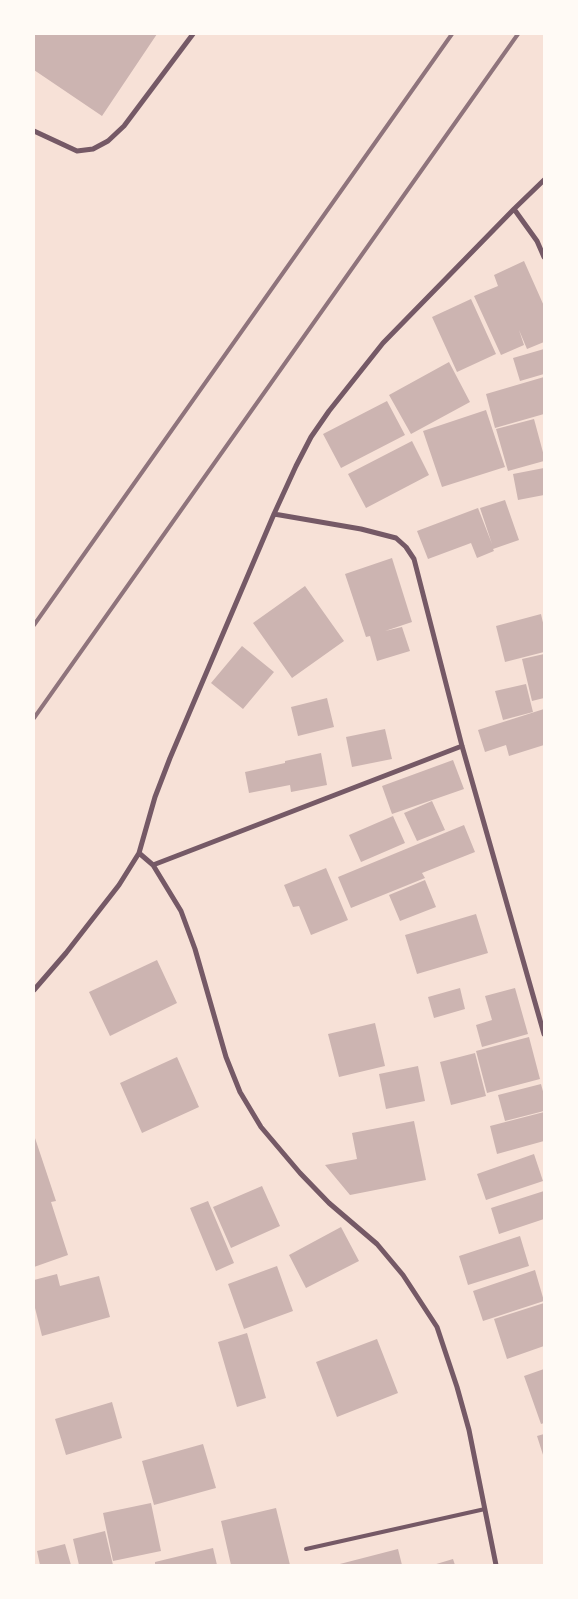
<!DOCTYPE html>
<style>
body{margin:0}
#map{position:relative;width:578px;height:1599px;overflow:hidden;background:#f7e1d7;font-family:"Roboto Condensed",sans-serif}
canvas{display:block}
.frame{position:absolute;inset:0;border:35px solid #fffaf5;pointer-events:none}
</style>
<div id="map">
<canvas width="578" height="1599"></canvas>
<div class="frame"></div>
</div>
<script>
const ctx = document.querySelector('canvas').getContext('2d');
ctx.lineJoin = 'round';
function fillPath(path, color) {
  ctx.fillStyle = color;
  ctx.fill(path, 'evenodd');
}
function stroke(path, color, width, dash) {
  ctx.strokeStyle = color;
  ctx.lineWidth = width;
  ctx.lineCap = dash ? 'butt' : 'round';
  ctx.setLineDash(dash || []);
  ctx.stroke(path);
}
const building = new Path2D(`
 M34,34H157L102,116L34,70Z
 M524,261L544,306V342L527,349L519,330L524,345L501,355L474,296L498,286L494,275Z
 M471,299L496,354L457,372L432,317Z
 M544,349V374L520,381L513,358Z
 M449,362L470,402L411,434L389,395Z
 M544,377V414L495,428L486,394Z
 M387,401L405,435L341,468L323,434Z
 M486,410L505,467L442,487L423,431Z
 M534,419L544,456V461L508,471L496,429Z
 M412,441L429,475L366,508L348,474Z
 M544,468V495L518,500L513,474Z
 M505,500L519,540L493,549L494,551L477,558L471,543L428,559L417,531L478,508L492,544L480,508Z
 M392,558L412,622L385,631L402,627L410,651L377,661L370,636L366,637L345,574Z
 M305,586L344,641L292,678L253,623Z
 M541,614L544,627V652L505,662L496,626Z
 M242,646L274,672L243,709L211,683Z
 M544,654V698L532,701L522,659Z
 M526,684L533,712L503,720L495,691Z
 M327,698L334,727L298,736L291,707Z
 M544,709V745L509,756L506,745L485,752L478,730Z
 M385,729L392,759L352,767L346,737Z
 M321,753L327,785L291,792L290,785L249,793L245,772L285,763V761Z
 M453,760L464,789L392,814L382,786Z
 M432,801L445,830L417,841L404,813Z
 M393,816L405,843L361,862L349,835Z
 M464,825L475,852L422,873L425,878L351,908L338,877Z
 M326,868L348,920L311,935L299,906L293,907L284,885Z
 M425,880L436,907L400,921L389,895Z
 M476,914L488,953L417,974L405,935Z
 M157,960L177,1003L110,1036L89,992Z
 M460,988L465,1009L434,1018L428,997Z
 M515,988L528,1034L482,1047L476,1025L492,1020L485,996Z
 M375,1023L385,1066L339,1077L328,1034Z
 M529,1037L540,1079L487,1093L476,1051Z
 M475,1053L486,1096L451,1105L440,1062Z
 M177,1057L199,1107L142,1133L120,1083Z
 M418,1066L425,1101L386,1109L379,1074Z
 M541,1084L544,1095V1111L505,1121L498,1095Z
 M544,1112V1141L497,1154L490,1126Z
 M414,1121L426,1180L350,1195L325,1165L357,1159L352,1133Z
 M34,1135L56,1201L51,1202L68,1255L34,1267Z
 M534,1154L543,1181L486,1200L477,1174Z
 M262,1186L280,1226L231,1248L213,1207Z
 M544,1191V1219L499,1234L491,1208Z
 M208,1201L234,1263L216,1271L190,1208Z
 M341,1227L359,1261L306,1288L289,1255Z
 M520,1236L529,1266L468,1285L459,1256Z
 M277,1266L293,1311L244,1329L228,1284Z
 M535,1270L544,1301L483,1321L473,1291Z
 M57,1274L60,1286L99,1276L110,1317L42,1336L34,1304V1280Z
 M544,1303V1346L507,1359L494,1319Z
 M247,1333L266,1398L237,1407L218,1342Z
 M377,1339L398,1393L337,1417L316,1362Z
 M544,1369V1423L541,1424L524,1376Z
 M112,1402L122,1438L66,1455L55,1419Z
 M544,1434V1458L537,1436Z
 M203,1444L216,1488L154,1505L142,1461Z
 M151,1503L161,1551L113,1561L103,1513Z
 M276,1508L290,1565H231L221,1521Z
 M105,1531L113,1565H79L73,1539Z
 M65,1544L71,1565H40L37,1551Z
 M213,1548L217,1565H155V1562Z
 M398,1549L402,1565H336Z
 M453,1559L455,1565H433Z`);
const service = new Path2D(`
 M306,1549L485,1509`);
const minor = new Path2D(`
 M34,131L77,151L93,149L108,141L124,126L193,34
 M514,209L537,241L544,257
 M274,514L361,529L396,538L406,547L414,559L462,746L544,1034
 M139,853L153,865L181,911L195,949L226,1057L240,1092L261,1127L300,1173L329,1203L377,1244L403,1275L437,1327L457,1387L469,1430L496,1565
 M153,865L462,746
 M34,990L66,953L119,885L139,853L155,797L170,758L274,514L296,466L311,437L329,411L383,343L514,209L544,180`);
const rail = new Path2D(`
 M34,625L452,34
 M34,718L518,34`);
fillPath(building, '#ccb4b1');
stroke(service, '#755966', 4);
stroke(minor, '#755966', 5);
stroke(rail, '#8f747c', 4);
</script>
